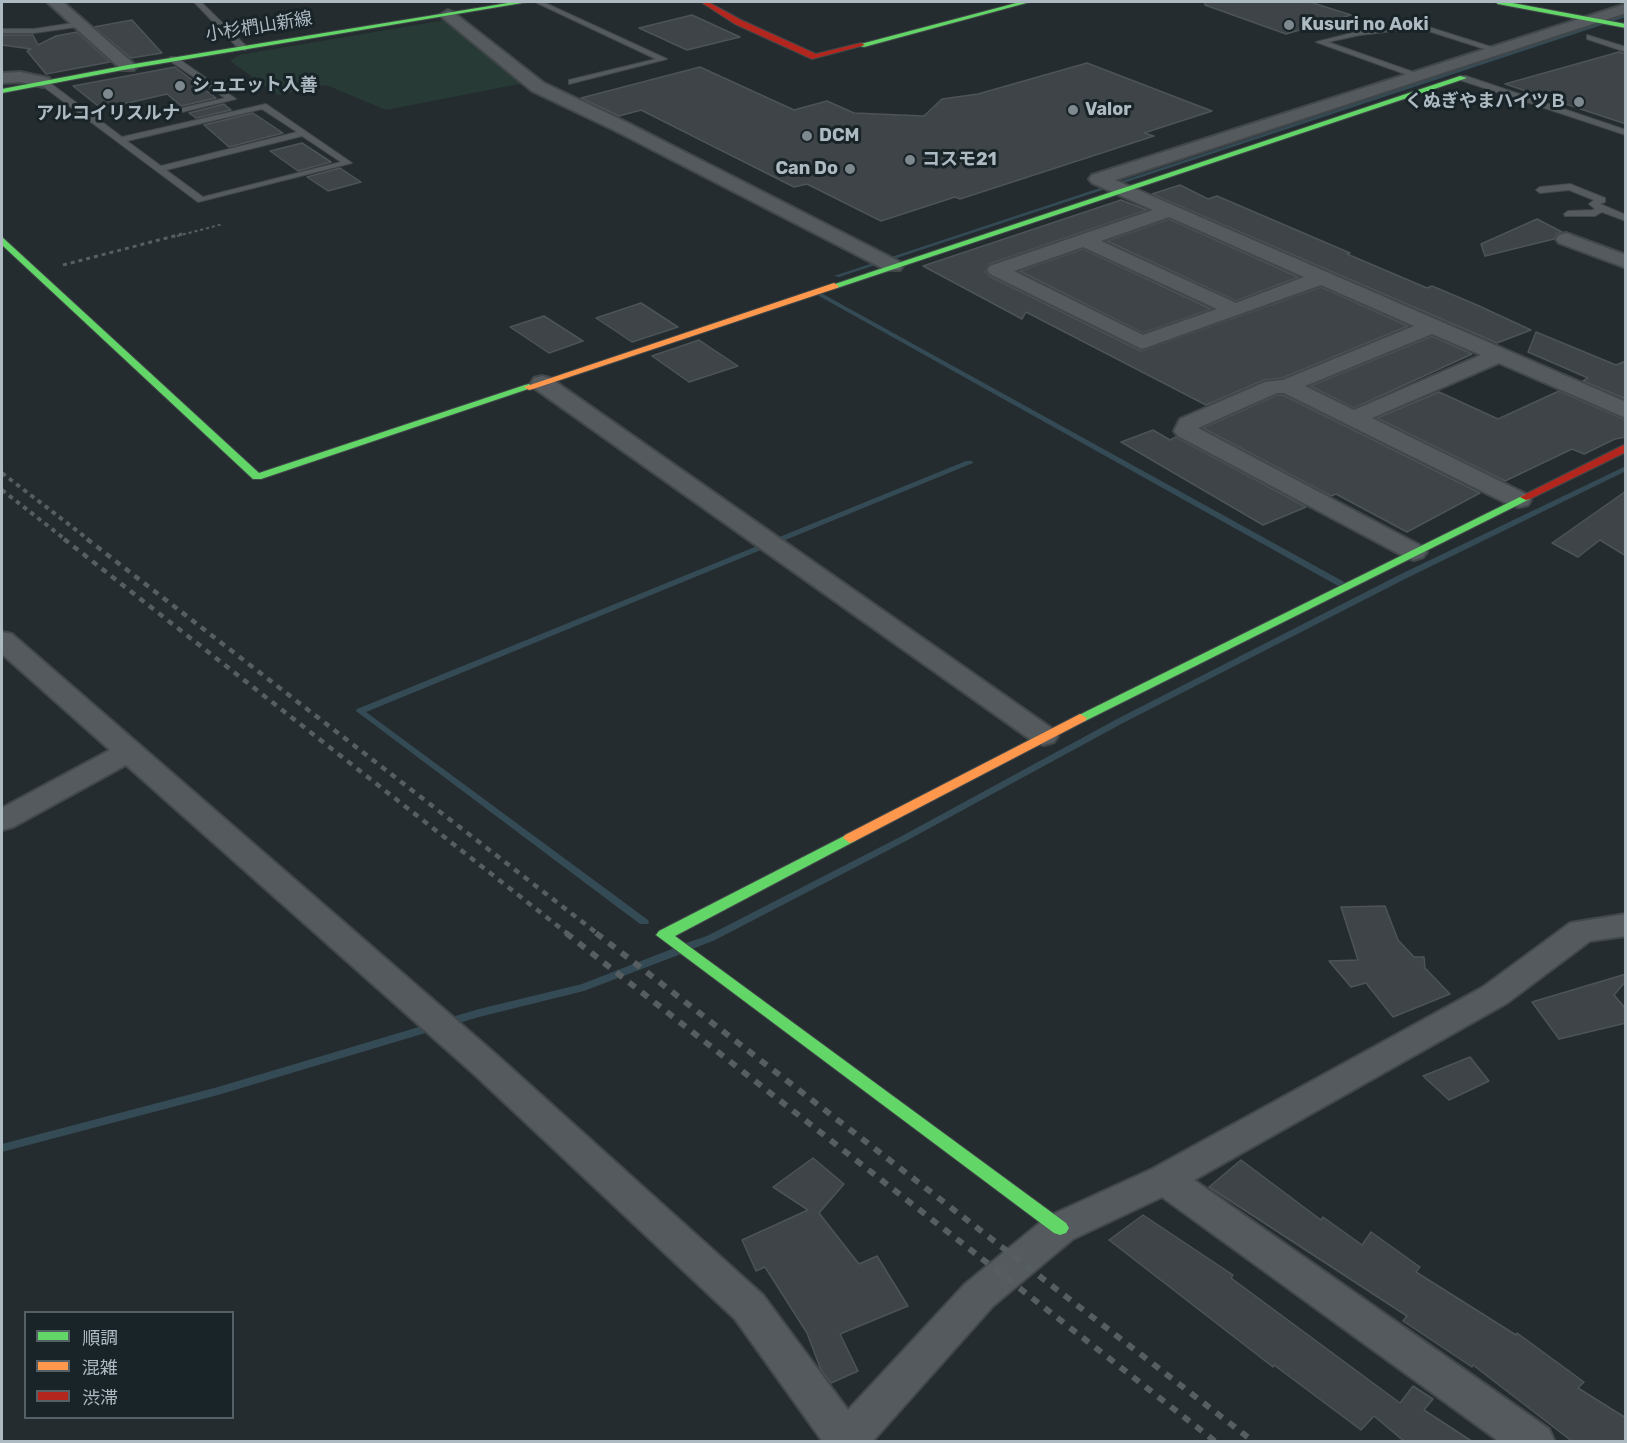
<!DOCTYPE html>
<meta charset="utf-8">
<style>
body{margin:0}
#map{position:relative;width:1627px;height:1443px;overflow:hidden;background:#252c2f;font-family:Rubik,"Noto Sans JP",sans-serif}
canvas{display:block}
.frame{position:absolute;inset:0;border:3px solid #adbac2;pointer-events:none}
.legend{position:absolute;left:24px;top:1311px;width:210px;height:108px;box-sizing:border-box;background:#192429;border:2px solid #546066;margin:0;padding:8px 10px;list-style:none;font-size:18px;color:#adbac2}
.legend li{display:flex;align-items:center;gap:12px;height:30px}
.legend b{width:30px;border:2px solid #546066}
</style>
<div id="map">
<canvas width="1627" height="1443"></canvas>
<div class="frame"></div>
<ul class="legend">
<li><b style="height:8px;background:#63d668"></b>順調</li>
<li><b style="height:8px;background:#ff974d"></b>混雑</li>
<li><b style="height:8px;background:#b3261e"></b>渋滞</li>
</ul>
</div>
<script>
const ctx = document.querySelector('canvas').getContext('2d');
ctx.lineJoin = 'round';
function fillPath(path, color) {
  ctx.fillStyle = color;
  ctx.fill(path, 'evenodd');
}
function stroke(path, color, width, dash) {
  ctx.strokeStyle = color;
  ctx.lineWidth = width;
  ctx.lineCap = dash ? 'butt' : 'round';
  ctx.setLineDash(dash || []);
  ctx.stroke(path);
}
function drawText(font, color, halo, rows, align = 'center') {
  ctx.font = font + ' Rubik,"Noto Sans JP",sans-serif';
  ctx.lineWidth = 6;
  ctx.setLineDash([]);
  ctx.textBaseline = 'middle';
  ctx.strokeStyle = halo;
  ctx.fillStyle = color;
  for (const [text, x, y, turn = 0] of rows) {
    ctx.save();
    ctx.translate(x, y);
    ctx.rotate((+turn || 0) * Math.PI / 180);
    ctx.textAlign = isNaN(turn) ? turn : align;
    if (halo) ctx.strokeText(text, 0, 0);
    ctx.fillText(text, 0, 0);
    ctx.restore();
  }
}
const green = new Path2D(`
 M445,20L524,83L386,110L326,85L278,95L230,61L239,55Z`);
const stream = new Path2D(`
 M1626,14V17L839,277L834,276Z
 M821,293L1346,583L1347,585L1346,587H1340L819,296V294Z
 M966,461H972L973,463L366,712L648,920L649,922L648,924H640L356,711L357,709Z
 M1626,466V471L1407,578L1123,723L906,841L715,940L690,950L686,949L685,946L686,943L707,936L900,837L1117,719L1401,574Z
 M677,947L681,948L682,951L681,954L584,991L479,1017L218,1095L2,1152V1144L218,1087L479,1009L582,984Z`);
const building = new Path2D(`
 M1205,2H1310L1351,15L1286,34L1205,5Z
 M692,15L740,37L687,50L639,28Z
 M132,20L162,53L131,58L94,27Z
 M77,32L110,62L46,74L27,51L31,49L2,45V35H33L38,45L56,36Z
 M1619,52L1626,54V124L1505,84Z
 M1087,63L1212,111L1144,133L1154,136L960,199L955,197L881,221L807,184L794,187L641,110L619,116L581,98L700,67L794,110L827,101L854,113L924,116L942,99L978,94Z
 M175,67L216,98L181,106L167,94L102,109L73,86Z
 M224,104L231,110L196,118L189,113Z
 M253,113L283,133L229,147L204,125Z
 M302,143L331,162L298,171L270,151Z
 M340,168L361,182L328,191L307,177Z
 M1180,185L1208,199L1217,196L1350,253L1347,254L1427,288L1432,286L1477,305L1531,330L1497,343L1152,194Z
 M1121,200L1147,210L989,264L985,271L989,276L1141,351L1321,287L1408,326L1282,378L1264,380L1206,405L1026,312L1022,319L923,266Z
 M1169,219L1298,277L1236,301L1107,241Z
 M1537,219L1562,232L1557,234L1554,239L1485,256L1481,244Z
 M1083,249L1211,309L1143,333L1020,271Z
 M641,303L678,327L632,342L596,318Z
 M544,316L583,341L549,353L510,327Z
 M1536,332L1616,365L1626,361V399L1583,381L1588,378L1528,352Z
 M1432,336L1472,354L1354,408L1310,386Z
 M699,340L738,366L689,382L652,356Z
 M1559,391L1626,420V437L1615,439L1584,454L1572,449L1505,481L1377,418L1439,392L1498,419Z
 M1277,395H1283L1480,493L1407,532L1336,494L1331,496L1203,428Z
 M1153,430L1170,440L1176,437L1306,507L1263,525L1121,442Z
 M1626,491V556L1600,540L1578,557L1552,543Z
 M1385,906L1398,940L1414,957H1424L1425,968L1450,994L1393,1017L1366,983L1351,987L1329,961L1358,960L1341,907Z
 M1626,974V981L1614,995L1626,1009V1023L1559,1039L1532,1002Z
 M1470,1057L1489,1081L1449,1100L1423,1076Z
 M813,1158L844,1184L819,1213L859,1264L877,1256L908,1306L840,1334L858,1371L831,1383L821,1370L807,1333L765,1267L756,1271L742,1240L808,1210L773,1187Z
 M1241,1160L1321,1220L1323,1217L1362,1245L1371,1232L1420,1267L1416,1272L1516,1335L1517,1333L1584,1382L1578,1388L1626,1418V1442H1573L1473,1365L1472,1367L1403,1321L1407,1316L1209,1187Z
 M1143,1215L1233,1275L1231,1278L1400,1403L1413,1386L1433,1399L1424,1410L1473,1442H1405L1374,1416L1361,1430L1274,1365L1273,1367L1109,1240Z`);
const pathFar1 = new Path2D(`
 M177,236L223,224`);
const path = new Path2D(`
 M63,265L182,234`);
const lane = new Path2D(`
 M194,2H201L246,46V50H240Z
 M535,2H543L667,59L569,84V80L656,59Z
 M80,22H83V26L34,33H2V29H34Z
 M1419,24L1501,50L1494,52L1419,28L1360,35L1328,42L1419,74V78H1416L1316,42L1360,31Z
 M1587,35L1626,47V52L1587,39Z
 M170,57H176L236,99L182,112V108L225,98L170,61Z
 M1460,76H1466L1626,130V135L1460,80Z
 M40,80H46L122,137L266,104L352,163L198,202L40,84ZM262,109L297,132L161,166L127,141ZM302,136L341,162L203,197L166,170Z
 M1570,184L1605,198V202L1600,204L1626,215V221L1602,212L1595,216H1565L1564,214L1568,211L1593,210L1595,209L1589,204L1594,200L1569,190L1540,193L1536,190L1540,187Z`);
const street = new Path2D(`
 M47,2H63L134,64L136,67L134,70H122Z
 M1626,4V13L1115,180L1626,402V418L1499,363L1372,418L1528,495L1531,500L1528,505L1519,507L1510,505L1284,393H1277L1198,428L1423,547L1427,552L1423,557L1414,560L1405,557L1178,436L1174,431L1180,419L1265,382L1283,380L1414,326L1321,285L1142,349L990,274L987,270L990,266L1153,210L1092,183L1089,179L1092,175ZM1169,217L1304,277L1236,303L1101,241ZM1083,247L1217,309L1143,335L1014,271ZM1432,334L1481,355L1354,410L1305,386Z
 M448,10L453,12L544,83L628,123L900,262L903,266L900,270H886L616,131L532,91L443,18L440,15Z
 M20,72L49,78L51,82L43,87L20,82L2,83V73Z
 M1566,233L1626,255V268L1559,243L1556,239L1559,235Z
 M542,376L550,378L1054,730L1058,736L1054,742L1044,745L1034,742L534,388L531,383L534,378Z
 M2,632L12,634L499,1057L763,1295L848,1410L965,1284L1047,1217L1152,1169L1483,987L1570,923L1626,914V936L1590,941L1507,1003L1194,1180L1549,1429L1555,1442H1500L1162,1197L1073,1239L993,1306L872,1442H823L735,1319L475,1075L126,765L13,827L2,830V808L110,750L2,654Z`);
const fast = new Path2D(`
 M514,2H528L128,69L2,93V89L128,65Z
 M1020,2H1030L864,47L857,45Z
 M1495,2H1507L1626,24V28L1498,4Z
 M1460,76L1467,78L837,288L829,286Z
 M2,237L259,473L525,385L529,384L534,387L261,479H253L2,245Z
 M1526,494L1532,497L1530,499L1085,721L1080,722L1073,718Z
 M850,833L857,838L855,841L675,936L1066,1223L1069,1228L1066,1233L1060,1235L1054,1233L656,935L659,931Z`);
const slow = new Path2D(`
 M834,283L839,286L837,288L533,389L529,390L524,387Z
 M1080,714L1087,718L1085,721L855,841L850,843L843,838L845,835Z`);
const jam = new Path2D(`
 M701,2H708L741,20L816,54L861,43L865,45L812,59L735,24Z
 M1626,444V452L1530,499L1526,500L1520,497Z`);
const railFar2 = new Path2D(`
 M2,473L89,540
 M2,490L66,540`);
const railFar1 = new Path2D(`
 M64,539L568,934
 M87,539L598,934`);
const rail = new Path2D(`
 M566,933L1216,1442
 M596,933L1254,1442`);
const markers = [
 [1289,25,6,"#7d888f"],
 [180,86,6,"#7d888f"],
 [108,94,6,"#7d888f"],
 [1579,102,6,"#7d888f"],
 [1073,110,6,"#7d888f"],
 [807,136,6,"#7d888f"],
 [910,160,6,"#7d888f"],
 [850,169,6,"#7d888f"]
];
const farPoinames = [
 ["Kusuri no Aoki",1301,25],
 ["シュエット入善",192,86],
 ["くぬぎやまハイツＢ",1567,102,"right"],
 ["Valor",1085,110],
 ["アルコイリスルナ",108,114,"center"],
 ["DCM",819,136],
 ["コスモ21",922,160],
 ["Can Do",838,169,"right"]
];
const farStreetnames = [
 ["小杉椚山新線",259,27,-9]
];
fillPath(green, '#283a35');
fillPath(stream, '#344b56');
fillPath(building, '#3e4447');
stroke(building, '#4c5458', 1.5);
stroke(lane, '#42484a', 2);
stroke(street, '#42484a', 4);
stroke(fast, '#42484a', 2);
stroke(slow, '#42484a', 2);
stroke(jam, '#42484a', 2);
stroke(pathFar1, '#585f62', 2, [3, 3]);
stroke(path, '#585f62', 3, [4, 4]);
fillPath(lane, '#545a5e');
fillPath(street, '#545a5e');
fillPath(fast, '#63d668');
fillPath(slow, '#ff974d');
fillPath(jam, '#b3261e');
stroke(railFar2, '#575e61', 4, [4.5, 4.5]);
stroke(railFar1, '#575e61', 4.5, [6, 6]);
stroke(rail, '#575e61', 6, [8, 8]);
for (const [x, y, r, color] of markers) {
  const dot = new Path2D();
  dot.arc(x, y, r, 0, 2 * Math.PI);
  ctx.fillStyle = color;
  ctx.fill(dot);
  stroke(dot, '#192429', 2);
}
drawText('bold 18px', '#adbac2', '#192429', farPoinames, 'left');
drawText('18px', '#adbac2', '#192429', farStreetnames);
</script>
